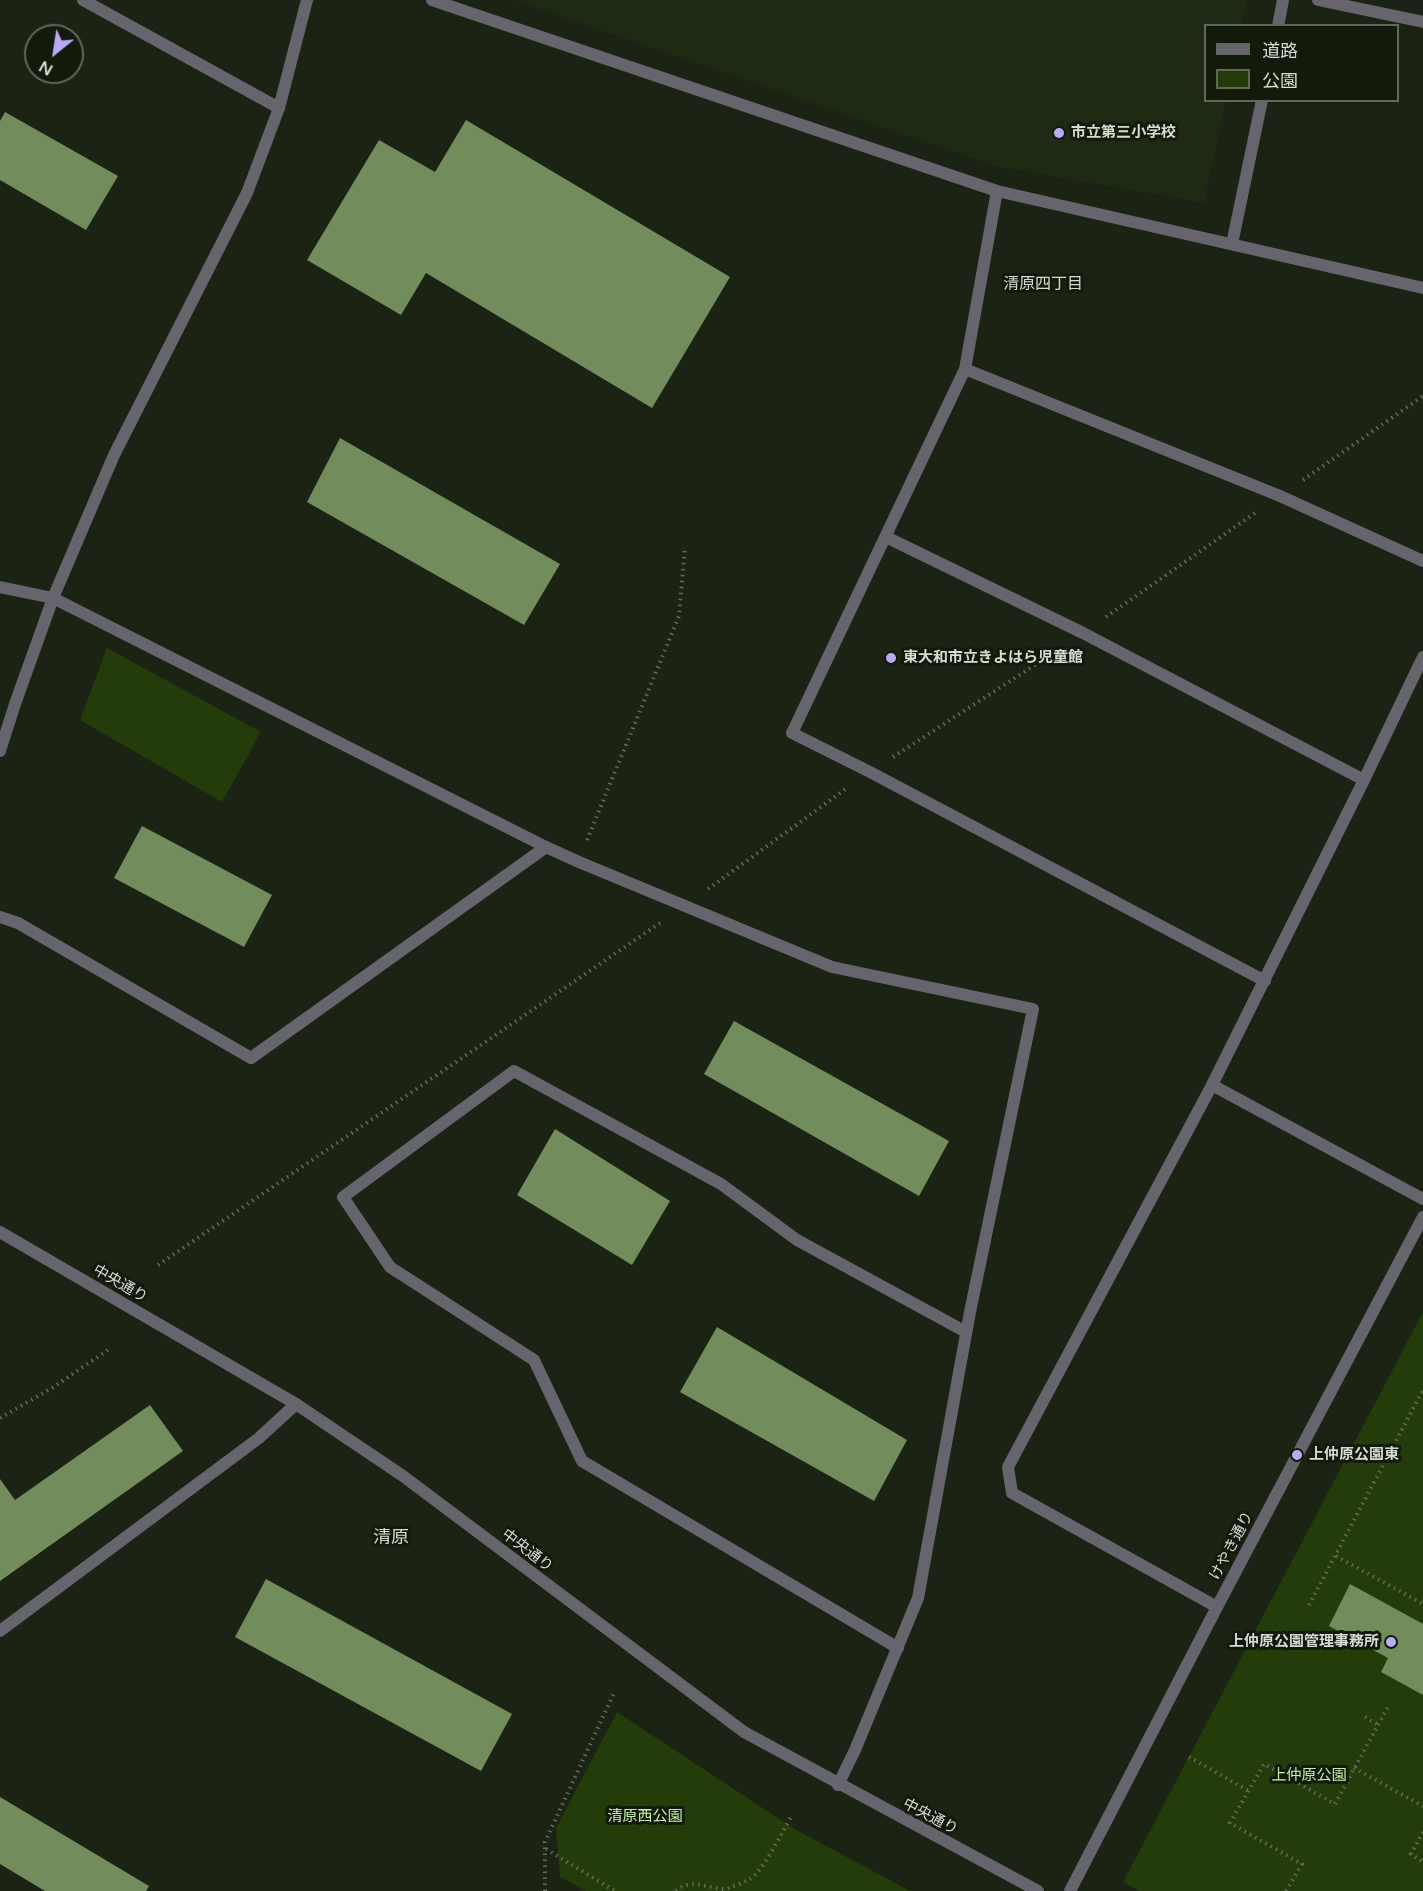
<!DOCTYPE html>
<meta charset="utf-8">
<style>
body{margin:0}
#map{position:relative;width:1423px;height:1891px;overflow:hidden;background:#1b2314;font-family:"Varela Round","Noto Sans JP",sans-serif}
canvas{display:block}
.legend{position:absolute;left:1204px;top:24px;width:195px;height:78px;box-sizing:border-box;background:#121a0b;border:2px solid #60685b;margin:0;padding:8px 10px;list-style:none;font-size:18px;color:#d6dcd2}
.legend li{display:flex;align-items:center;gap:12px;height:30px}
.legend b{width:30px;border:2px solid #60685b}
.north{position:absolute;left:24px;top:24px;width:60px;height:60px;box-sizing:border-box;background:#121a0b;border:2px solid #60685b;border-radius:50%;rotate:210deg;font-size:16px;font-weight:700;line-height:24px;text-align:center;color:#d6dcd2}
.north::after{content:'';display:block;margin:auto;width:21px;height:27px;background:#baaaf6;clip-path:polygon(50% 0,100% 100%,50% 72%,0 100%)}
</style>
<div id="map">
<canvas width="1423" height="1891"></canvas>
<ul class="legend">
<li><b style="height:8px;background:#66656e"></b>道路</li>
<li><b style="height:16px;background:#243b0a"></b>公園</li>
</ul>
<div class="north">N</div>
</div>
<script>
const ctx = document.querySelector('canvas').getContext('2d');
ctx.lineJoin = 'round';
function fillPath(path, color) {
  ctx.fillStyle = color;
  ctx.fill(path, 'evenodd');
}
function stroke(path, color, width, dash) {
  ctx.strokeStyle = color;
  ctx.lineWidth = width;
  ctx.lineCap = dash ? 'butt' : 'round';
  ctx.setLineDash(dash || []);
  ctx.stroke(path);
}
function drawText(font, color, halo, rows, align = 'center') {
  ctx.font = font + ' "Varela Round","Noto Sans JP",sans-serif';
  ctx.lineWidth = 6;
  ctx.setLineDash([]);
  ctx.textBaseline = 'middle';
  ctx.strokeStyle = halo;
  ctx.fillStyle = color;
  for (const [text, x, y, turn = 0] of rows) {
    ctx.save();
    ctx.translate(x, y);
    ctx.rotate((+turn || 0) * Math.PI / 180);
    ctx.textAlign = isNaN(turn) ? turn : align;
    if (halo) ctx.strokeText(text, 0, 0);
    ctx.fillText(text, 0, 0);
    ctx.restore();
  }
}
const built = new Path2D(`
 M513,0H1247L1242,25L1206,26V100L1226,101L1204,203L995,166Z`);
const green = new Path2D(`
 M107,648L261,732L222,802L80,720Z
 M1423,1312V1891H1139L1123,1882Z
 M617,1712L793,1828L910,1891H586L560,1877L556,1828Z`);
const building = new Path2D(`
 M5,112L118,176L86,230L0,180V121Z
 M466,120L730,277L652,408L426,273L401,315L307,260L379,140L435,172Z
 M340,438L560,564L524,625L307,502Z
 M142,826L272,895L244,947L114,878Z
 M734,1021L949,1141L919,1196L704,1074Z
 M555,1129L670,1201L632,1265L517,1195Z
 M717,1327L907,1440L874,1501L680,1392Z
 M150,1405L183,1451L0,1581V1479L15,1500Z
 M266,1579L512,1714L481,1771L235,1637Z
 M1350,1584L1423,1624V1695L1381,1672L1388,1658L1329,1626Z
 M0,1797L149,1886L146,1891H45L0,1864Z`);
const path = new Path2D(`
 M1303,480L1423,396
 M1106,617L1255,513
 M893,757L1058,650
 M587,840L679,616L685,547
 M708,889L847,788
 M158,1265L660,923
 M0,1418L52,1388L108,1350
 M1336,1556L1423,1604
 M1309,1605L1423,1390
 M1365,1717L1378,1725
 M1189,1757L1249,1791
 M1354,1768L1423,1806
 M1423,1832L1411,1854L1423,1862
 M546,1849L615,1891
 M545,1891V1842L614,1693
 M676,1891C691,1877 707,1889 725,1889C728,1889 747,1881 750,1879C764,1870 782,1832 791,1817
 M1286,1891L1302,1864L1230,1823L1264,1764L1335,1804L1389,1705`);
const service = new Path2D(`
 M0,917L18,923L251,1058L546,847
 M0,1631L259,1438L296,1404
 M898,1648L582,1461L534,1360L390,1267L343,1197L514,1071L721,1184L797,1240L966,1332`);
const minor = new Path2D(`
 M83,0L279,108
 M432,0L997,191L1423,288
 M1318,0L1423,22
 M1278,26L1283,0
 M997,191L965,369L792,733L870,772L1265,981
 M1232,244L1262,100
 M965,369L1280,496L1423,561
 M886,537L1083,633L1364,780
 M0,587L53,598L546,847L579,862L832,967L1033,1009L970,1312L918,1598L855,1750L838,1785
 M1212,1085L1423,1199
 M1217,1607L1012,1493L1008,1467L1212,1085L1364,780L1423,657`);
const tertiary = new Path2D(`
 M0,751L15,704L53,598L114,455L247,193L279,108L307,0
 M0,1232L296,1404L403,1476L744,1732L1038,1891
 M1070,1891L1217,1607L1423,1217`);
const markers = [
 [1059,133,6,"#baaaf6"],
 [891,658,6,"#baaaf6"],
 [1297,1455,6,"#baaaf6"],
 [1391,1642,6,"#baaaf6"]
];
const poiNames = [
 ["市立第三小学校",1071,133],
 ["東大和市立きよはら児童館",903,658],
 ["上仲原公園東",1309,1455],
 ["上仲原公園管理事務所",1379,1642,"right"]
];
const streetNames = [
 ["中央通り",120,1284,30],
 ["けやき通り",1232,1546,-62],
 ["中央通り",527,1551,37],
 ["中央通り",930,1817,28]
];
const parkNames = [
 ["上仲原公園",1309,1776],
 ["清原西公園",645,1817]
];
const neighbourhoodNames = [
 ["清原四丁目",1043,285]
];
const quarterNames = [
 ["清原",391,1538]
];
fillPath(built, '#1f2a15');
fillPath(green, '#243b0a');
fillPath(building, '#728d5b');
stroke(path, '#636a5d', 4, [1.5, 4.5]);
stroke(service, '#66656e', 12);
stroke(minor, '#66656e', 12);
stroke(tertiary, '#66656e', 12);
for (const [x, y, r, color] of markers) {
  const dot = new Path2D();
  dot.arc(x, y, r, 0, 2 * Math.PI);
  ctx.fillStyle = color;
  ctx.fill(dot);
  stroke(dot, '#121a0b', 2);
}
drawText('bold 15px', '#d6dcd2', '#121a0b', poiNames, 'left');
drawText('15px', '#d6dcd2', '#121a0b', streetNames);
drawText('15px', '#c6efa3', '#121a0b', parkNames);
drawText('16px', '#d6dcd2', '#121a0b', neighbourhoodNames);
drawText('18px', '#d6dcd2', '#121a0b', quarterNames);
</script>
